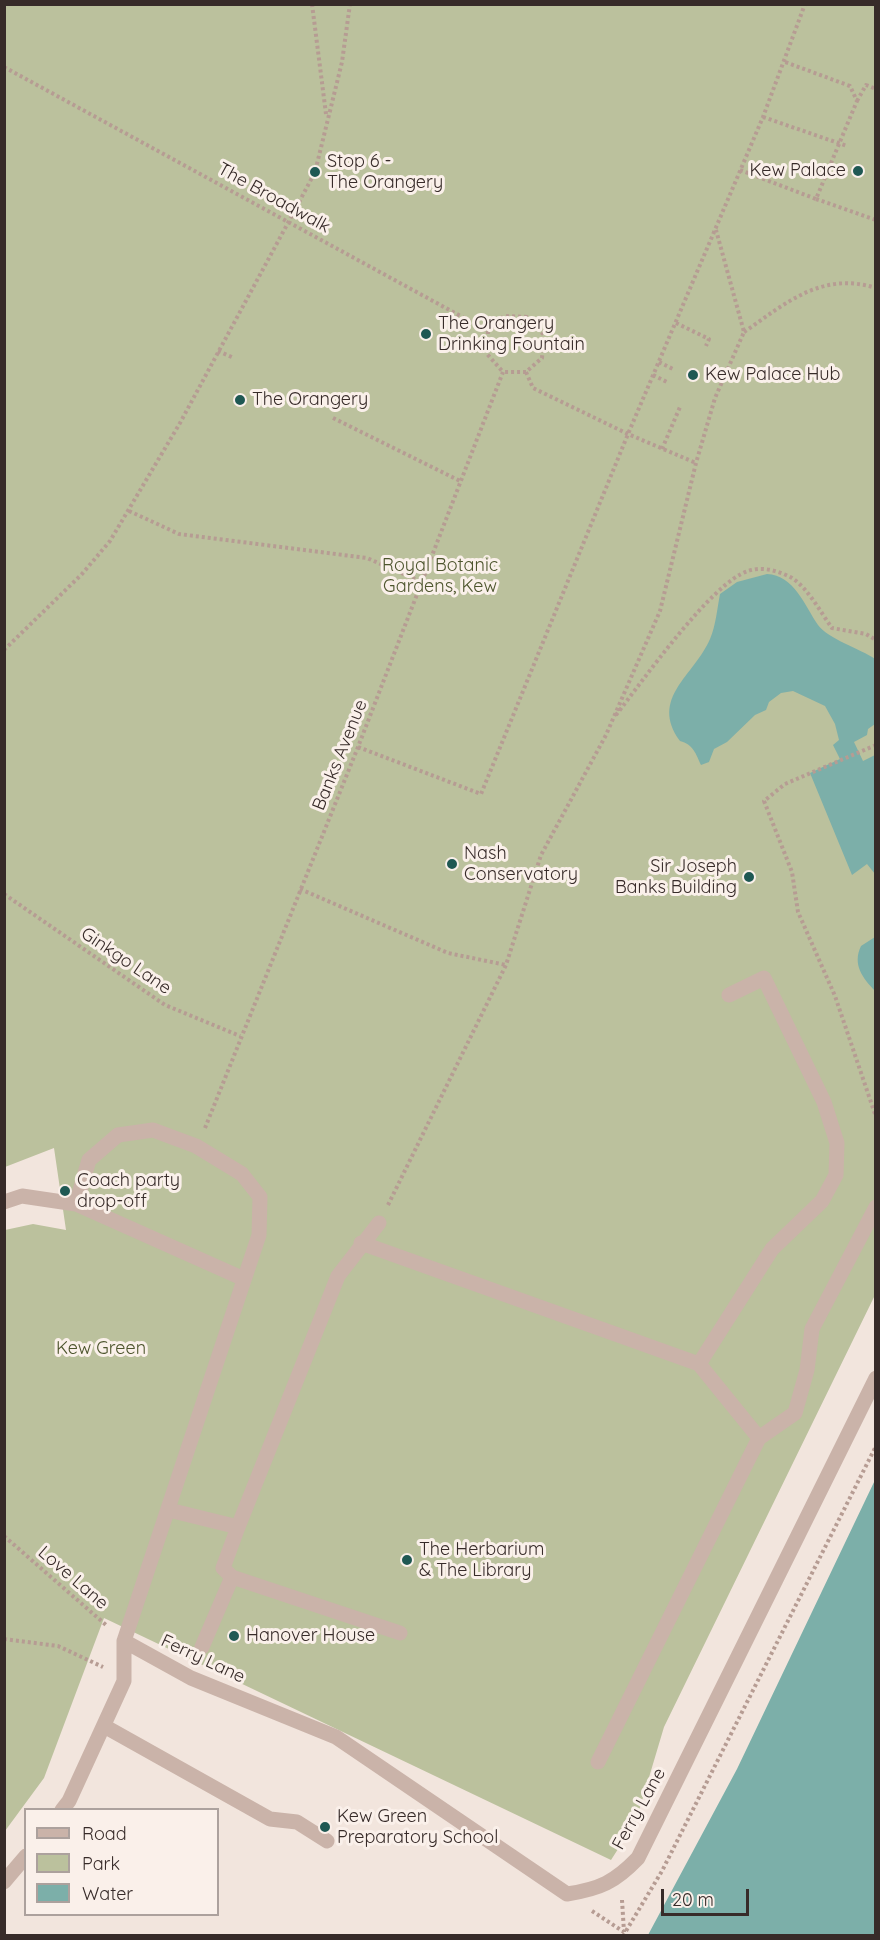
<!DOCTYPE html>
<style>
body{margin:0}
#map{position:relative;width:880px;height:1940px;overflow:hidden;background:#f2e5dd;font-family:Quicksand,sans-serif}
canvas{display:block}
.frame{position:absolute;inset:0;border:6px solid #372b29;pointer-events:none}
.legend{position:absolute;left:24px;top:1808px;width:195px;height:108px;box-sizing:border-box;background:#faf0ea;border:2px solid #aca19d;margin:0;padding:8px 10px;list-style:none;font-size:18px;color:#372b29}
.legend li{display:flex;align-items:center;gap:12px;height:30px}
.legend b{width:30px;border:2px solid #aca19d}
.scale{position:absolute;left:661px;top:1889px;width:88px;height:27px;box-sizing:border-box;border:3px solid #372b29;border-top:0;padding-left:8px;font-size:18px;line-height:21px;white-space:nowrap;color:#372b29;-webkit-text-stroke:4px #faf0ea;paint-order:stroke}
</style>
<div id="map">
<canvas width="880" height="1940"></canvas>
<div class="frame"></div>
<ul class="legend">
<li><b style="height:8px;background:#cab3a9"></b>Road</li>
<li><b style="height:16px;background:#bbc19d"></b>Park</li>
<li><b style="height:16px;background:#7cafa9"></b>Water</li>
</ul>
<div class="scale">20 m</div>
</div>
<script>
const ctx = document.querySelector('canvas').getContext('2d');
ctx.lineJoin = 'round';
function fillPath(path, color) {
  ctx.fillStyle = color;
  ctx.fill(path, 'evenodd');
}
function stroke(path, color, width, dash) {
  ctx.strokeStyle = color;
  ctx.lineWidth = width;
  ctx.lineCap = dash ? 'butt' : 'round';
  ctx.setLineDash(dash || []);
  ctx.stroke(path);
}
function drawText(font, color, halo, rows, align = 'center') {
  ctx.font = font + ' Quicksand,sans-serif';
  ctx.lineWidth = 6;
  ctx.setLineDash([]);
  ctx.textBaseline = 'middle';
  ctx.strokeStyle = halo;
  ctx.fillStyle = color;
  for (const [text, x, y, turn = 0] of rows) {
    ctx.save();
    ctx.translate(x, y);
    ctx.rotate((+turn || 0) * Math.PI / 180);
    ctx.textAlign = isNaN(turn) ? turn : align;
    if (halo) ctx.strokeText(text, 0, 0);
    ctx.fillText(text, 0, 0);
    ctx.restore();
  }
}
const green = new Path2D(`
 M5,5H875V1295L664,1727L636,1821L611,1860L104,1618L44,1778L5,1831V1230L33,1224L66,1230L54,1148L5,1167Z`);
const water = new Path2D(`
 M767,574C794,575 805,606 818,625C828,639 861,649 875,659V724L868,729L867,735L854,742L863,761L875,755V874L867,864L852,875L810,773L840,759L833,745L839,740L835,724L825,706L793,691L781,693L769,702L766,710L755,715L727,742L714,749L709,762L701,765C696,754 693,744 680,741C649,698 694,676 710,639C716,625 717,609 720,594L737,582Z
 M875,937V991C863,978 852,965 861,946Z
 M875,1480V1935H648L737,1769Z`);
const path = new Path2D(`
 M312,4L326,114
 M4,67L488,331
 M857,101L866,85L876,89
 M763,117L847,146
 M740,170L816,199L857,101L850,86L785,62
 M816,199L876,220
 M676,323L709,339L706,346
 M488,331L504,316L527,317L544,335L542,358L526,372H503
 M488,331L487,354L503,372
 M744,332C786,303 822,271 876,288
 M218,351L234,358
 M659,362L673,369
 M526,372L533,388L628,434L696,463
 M653,375L667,382
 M333,418L460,481
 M662,449L680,407
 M129,511L179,534L367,558L422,582
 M4,650L82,574L110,541L180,423L289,221L315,172L342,62L350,4
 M616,715C642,682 712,582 748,571C763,566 779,571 792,578C808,588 821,613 832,628L866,634L876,640
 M876,745L785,784L764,801L792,872L798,912L835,996L876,1117
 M358,747L481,794L628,434L763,117L805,4
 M300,889L448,953L506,965
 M4,894L165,1005L240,1036
 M205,1128L358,747L503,372
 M388,1205L506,965L541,855L606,735L660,611L696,463L715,398L744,332L716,230
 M4,1536L106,1625
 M4,1639L58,1646L103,1667
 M622,1900L624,1932
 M592,1911L624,1932
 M623,1936L662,1871L876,1446`);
const minor = new Path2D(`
 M4,1202L22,1196L76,1204L244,1279
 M361,1243L699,1364L772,1249L822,1201L836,1175L837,1143L824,1102L764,978L729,995
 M759,1438L795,1413L807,1370L812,1329L876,1207
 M169,1510L238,1527
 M232,1577L400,1633
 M124,1641L191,1678L336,1737L567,1894C600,1889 615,1882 638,1858L876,1378
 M202,1647L232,1577L223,1568L238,1527L338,1276L379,1223
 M104,1726L270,1819L297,1822L327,1841
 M598,1762L759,1438L699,1364
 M62,1810L69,1801L124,1681V1641L259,1235L260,1197L242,1174L196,1146L153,1130L118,1135L89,1160L76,1204
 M4,1882L26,1856`);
const markers = [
 [858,171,6,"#1f5853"],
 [315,172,6,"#1f5853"],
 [426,334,6,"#1f5853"],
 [693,375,6,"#1f5853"],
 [240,400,6,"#1f5853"],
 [452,864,6,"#1f5853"],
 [749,877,6,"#1f5853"],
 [65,1191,6,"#1f5853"],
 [407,1560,6,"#1f5853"],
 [234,1636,6,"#1f5853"],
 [325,1827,6,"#1f5853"]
];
const poiNames = [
 ["Stop 6 -",327,162],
 ["The Orangery",327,183],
 ["Kew Palace",846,171,"right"],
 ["The Orangery",438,324],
 ["Drinking Fountain",438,345],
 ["Kew Palace Hub",705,375],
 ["The Orangery",252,400],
 ["Nash",464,854],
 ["Conservatory",464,875],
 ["Sir Joseph",737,867,"right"],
 ["Banks Building",737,888,"right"],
 ["Coach party",77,1181],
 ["drop-off",77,1202],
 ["The Herbarium",419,1550],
 ["& The Library",419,1571],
 ["Hanover House",246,1636],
 ["Kew Green",337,1817],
 ["Preparatory School",337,1838]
];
const streetNames = [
 ["The Broadwalk",274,198,29],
 ["Banks Avenue",340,755,-68],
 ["Ginkgo Lane",126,961,34],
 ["Love Lane",73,1578,41],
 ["Ferry Lane",203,1659,25],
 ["Ferry Lane",639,1809,-61]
];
const parkNames = [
 ["Royal Botanic",440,566],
 ["Gardens, Kew",440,587],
 ["Kew Green",101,1349]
];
fillPath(green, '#bbc19d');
fillPath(water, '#7cafa9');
stroke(path, '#b69c93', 4, [3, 3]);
stroke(minor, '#cab3a9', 15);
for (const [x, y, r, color] of markers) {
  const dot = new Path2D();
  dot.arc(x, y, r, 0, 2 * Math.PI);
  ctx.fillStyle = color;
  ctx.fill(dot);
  stroke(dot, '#faf0ea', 2);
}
drawText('18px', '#372b29', '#faf0ea', poiNames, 'left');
drawText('18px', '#372b29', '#faf0ea', streetNames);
drawText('18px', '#4d552d', '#faf0ea', parkNames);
</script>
